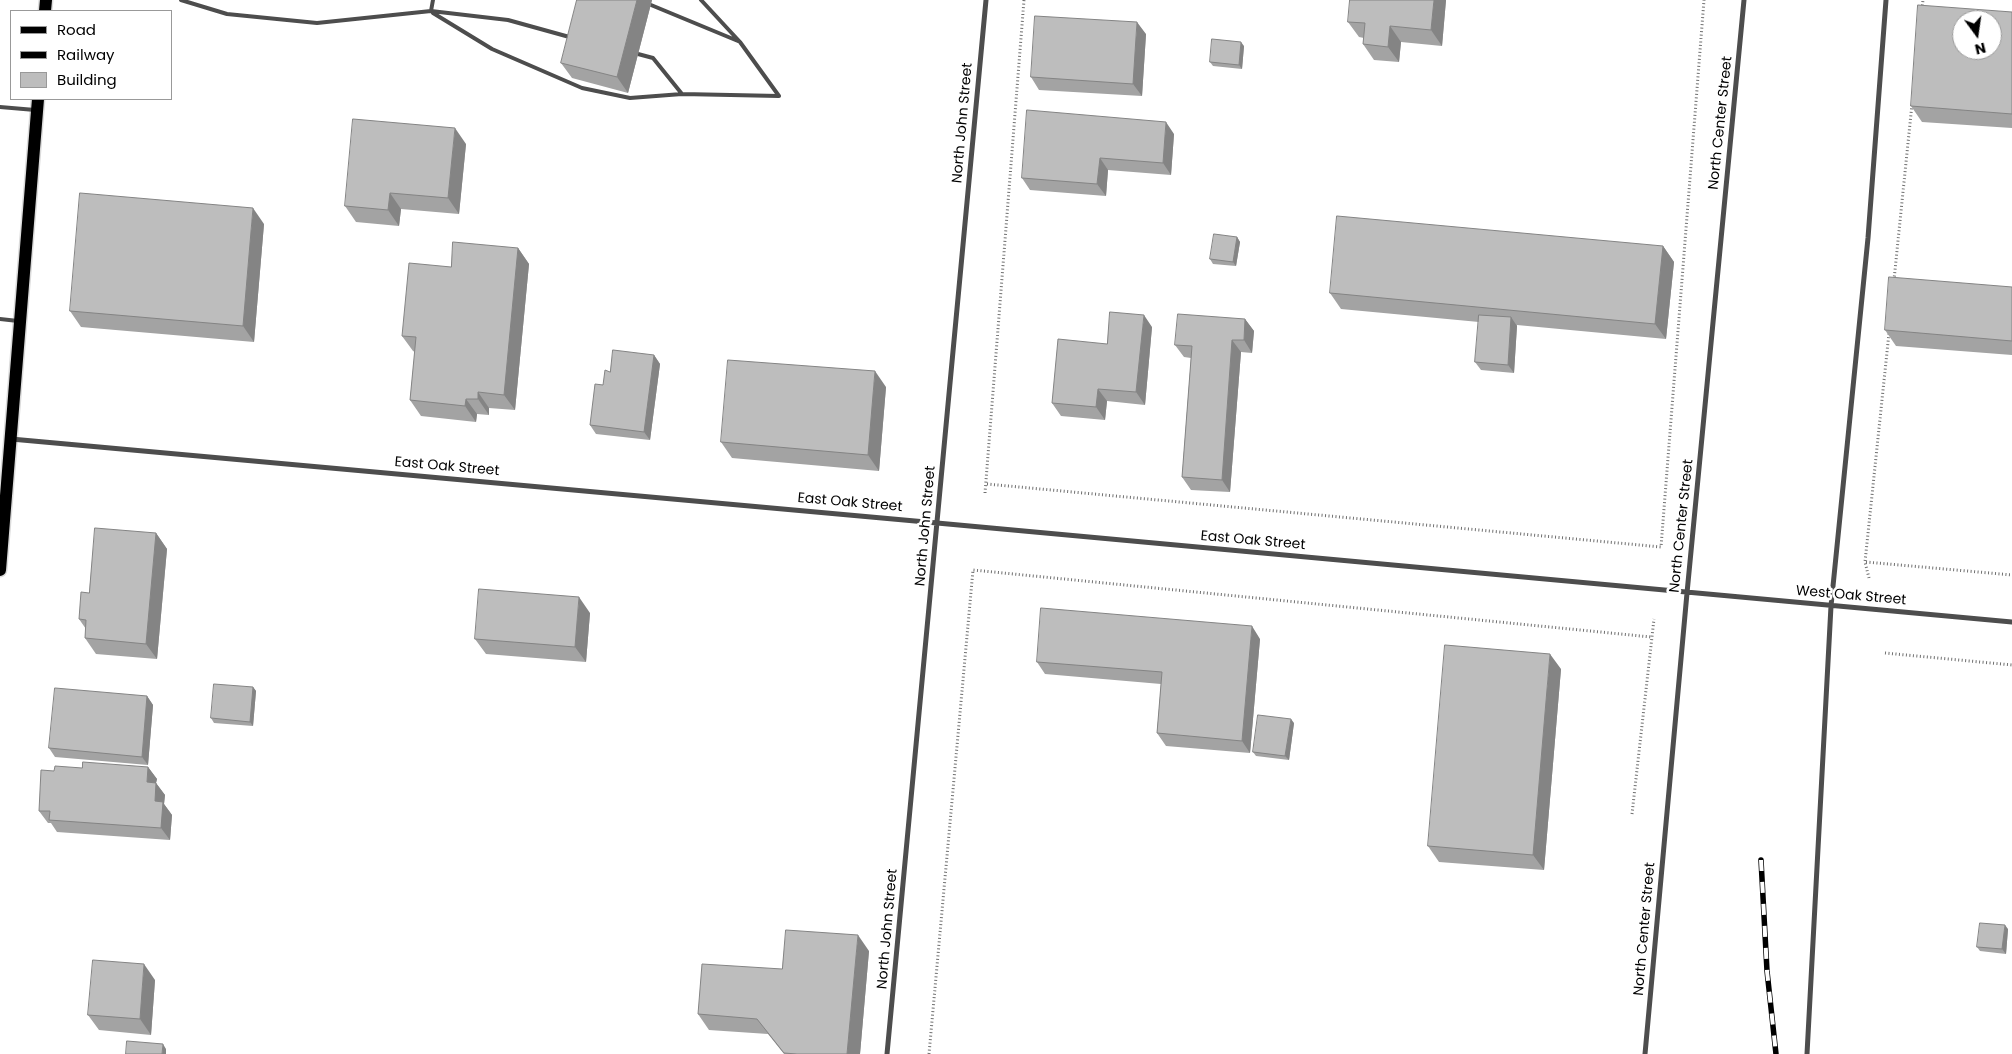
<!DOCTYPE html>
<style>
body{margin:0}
#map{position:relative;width:2012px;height:1054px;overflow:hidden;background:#fff;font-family:Poppins,sans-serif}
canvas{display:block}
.legend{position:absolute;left:10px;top:10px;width:162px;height:90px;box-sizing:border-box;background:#fff;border:1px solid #999;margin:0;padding:6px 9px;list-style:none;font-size:15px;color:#000}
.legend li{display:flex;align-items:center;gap:10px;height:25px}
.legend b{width:25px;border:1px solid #999}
.north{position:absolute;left:1952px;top:10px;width:50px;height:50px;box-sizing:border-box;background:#fff;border:1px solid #999;border-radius:50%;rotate:166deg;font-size:14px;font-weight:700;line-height:20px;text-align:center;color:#000}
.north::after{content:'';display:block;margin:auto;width:18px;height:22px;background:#000;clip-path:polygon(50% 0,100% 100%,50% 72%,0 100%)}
</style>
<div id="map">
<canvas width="2012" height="1054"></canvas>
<ul class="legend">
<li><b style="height:6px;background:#000"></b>Road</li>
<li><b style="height:6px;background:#000"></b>Railway</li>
<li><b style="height:14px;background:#bdbdbd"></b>Building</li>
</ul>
<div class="north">N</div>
</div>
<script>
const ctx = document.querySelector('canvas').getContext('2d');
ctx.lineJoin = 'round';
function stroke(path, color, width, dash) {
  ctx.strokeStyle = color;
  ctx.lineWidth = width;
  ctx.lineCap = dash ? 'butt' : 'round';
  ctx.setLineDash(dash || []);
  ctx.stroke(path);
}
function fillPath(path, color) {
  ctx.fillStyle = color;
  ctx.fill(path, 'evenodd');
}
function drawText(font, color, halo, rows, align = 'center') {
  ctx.font = font + ' Poppins,sans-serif';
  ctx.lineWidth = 5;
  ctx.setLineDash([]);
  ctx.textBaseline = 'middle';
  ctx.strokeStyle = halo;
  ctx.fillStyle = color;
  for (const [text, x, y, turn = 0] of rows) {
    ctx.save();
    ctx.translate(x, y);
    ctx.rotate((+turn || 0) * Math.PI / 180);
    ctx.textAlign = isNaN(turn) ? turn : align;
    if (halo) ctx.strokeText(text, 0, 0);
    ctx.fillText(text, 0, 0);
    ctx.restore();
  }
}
const path = new Path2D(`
 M1922,9L1923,0
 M1894,280L1912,104
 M987,484L1661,547L1704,0
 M985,493L1024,0
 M1866,562L2012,575
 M1869,578L1865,562L1889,333
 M1885,653L2012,665
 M1632,814L1654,619
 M929,1054L973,570L1651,637`);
const service = new Path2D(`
 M181,0L227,14L317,23L431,11L508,20L573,38
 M701,0L740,42L779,96
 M651,5L738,41
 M431,11L433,0
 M433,13L492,49L582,88L630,98L682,94L779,96
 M638,54L653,58L682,94
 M0,107L35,110
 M0,319L18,321`);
const minor = new Path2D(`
 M11,439L937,523L2012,622
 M887,1054L986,0
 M1645,1054L1687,593L1744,0
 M1807,1054L1831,606L1868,238L1886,0`);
const primary = new Path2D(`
 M45,11L46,0
 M0,570L38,99`);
const rail = new Path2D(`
 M1761,860L1767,971L1776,1054`);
const wall = new Path2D(`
 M577,0H652L628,93L572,78L561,63Z
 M1446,0L1442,46L1401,42L1399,62L1374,60L1363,44L1364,38L1359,37L1348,22Z
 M2012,12V128L1922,122L1911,106Z
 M1146,34L1142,96L1039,90L1031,77Z
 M1244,46L1242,69L1213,66L1210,62Z
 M1174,134L1171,175L1108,170L1106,196L1030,190L1022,178Z
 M466,144L459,214L401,209L399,226L356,222L345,206Z
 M264,224L254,342L81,327L70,311Z
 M1237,237L1240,242L1236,266L1213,264L1210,259Z
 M1663,246L1674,262L1666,339L1517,325L1514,373L1481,370L1475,362L1479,322L1341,309L1330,293Z
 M518,248L529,264L515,410L489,408V415L477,414L476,422L421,416L410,400L415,352L413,351L402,336L451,267Z
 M2012,287V355L1896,346L1885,330Z
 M1245,319L1254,331L1252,353L1241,352L1230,492L1191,490L1182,477L1191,358L1184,357L1175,345Z
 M1152,327L1145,405L1107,401L1105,420L1061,416L1052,403L1107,344Z
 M654,355L660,364L650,440L596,434L590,425L603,385L610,372Z
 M886,387L879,471L732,458L721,442Z
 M156,533L167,549L157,659L96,654L85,638L86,629L79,619L89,593Z
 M590,613L586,662L486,654L475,639Z
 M1260,639L1250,753L1166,746L1157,733L1161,684L1045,674L1037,662Z
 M1561,669L1544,870L1439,862L1428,846Z
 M253,687L256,691L253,726L214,723L211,718Z
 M147,696L153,705L148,765L55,757L49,748Z
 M1294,723L1289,760L1256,756L1253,752Z
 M148,767L157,779L156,783L165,795L164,804L172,815L170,840L57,832L51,823H48L39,811L54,771L82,768Z
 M2008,929L2006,954L1980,951L1977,947Z
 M869,951L860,1054H784L768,1034L709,1030L698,1014L782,969Z
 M155,980L151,1035L99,1030L88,1015Z`);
const shadedWall = new Path2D(`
 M637,0H652L628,93L617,77Z
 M1434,0H1446L1442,46L1431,30Z
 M1137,22L1146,34L1142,96L1133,84Z
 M1390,26L1401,42L1399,62L1388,47Z
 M1241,42L1244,46L1242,69L1239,65Z
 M1166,122L1174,134L1171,175L1163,163Z
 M455,128L466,144L459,214L448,198Z
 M1100,158L1108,170L1106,196L1097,184Z
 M390,193L401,209L399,226L388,210Z
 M253,208L264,224L254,342L243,326Z
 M1237,237L1240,242L1236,266L1233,262Z
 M1663,246L1674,262L1666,339L1655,324Z
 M518,248L529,264L515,410L504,395Z
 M1144,315L1152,327L1145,405L1136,392Z
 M1511,317L1517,326L1514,373L1508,365Z
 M1245,319L1254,331L1252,353L1244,340Z
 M1232,340L1241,352L1230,492L1222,480Z
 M654,355L660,364L650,440L644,432Z
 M875,371L886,387L879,471L868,455Z
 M1098,389L1107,401L1105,420L1096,407Z
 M478,392L489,408V415L478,399Z
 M466,399L477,414L476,422L465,406Z
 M156,533L167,549L157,659L146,644Z
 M579,597L590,613L586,662L575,647Z
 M1252,626L1260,639L1250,753L1242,741Z
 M1550,654L1561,669L1544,870L1533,855Z
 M253,687L256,691L253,726L250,722Z
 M147,696L153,705L148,765L142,757Z
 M1291,719L1294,723L1289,760L1285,756Z
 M148,767L157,779L156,783L165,795L164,804L172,815L170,840L161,828L155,801L147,782Z
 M2005,925L2008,929L2006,954L2002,949Z
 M858,935L869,951L860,1054H847Z
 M144,964L155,980L151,1035L140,1019Z
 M163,1044L166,1049V1054H162Z`);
const building = new Path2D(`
 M577,0H637L617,77L561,63Z
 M1350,0H1434L1431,30L1390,26L1388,47L1363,44L1365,23L1348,22Z
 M1918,5L2012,12V114L1911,106ZM1962,20H1992V50H1962Z
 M1035,16L1137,22L1133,84L1031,77Z
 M1212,39L1241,42L1239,65L1210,62Z
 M1027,110L1166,122L1163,163L1100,158L1097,184L1022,178Z
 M353,119L455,128L448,198L390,193L388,210L345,206Z
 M80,193L253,208L243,326L70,311Z
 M1337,216L1663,246L1655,324L1330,293Z
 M1214,234L1237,237L1233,262L1210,259Z
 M453,242L518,248L504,395L478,392V399H466L465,406L410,400L416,337L402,336L409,263L451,267Z
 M1889,277L2012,287V341L1885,330Z
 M1110,312L1144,315L1136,392L1098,389L1096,407L1052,403L1058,339L1107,344Z
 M1178,314L1245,319L1244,340H1232L1222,480L1182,477L1192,346L1175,345Z
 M1479,315L1511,317L1508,365L1475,362Z
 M613,350L654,355L644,432L590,425L595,384L603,385L605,370L610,372Z
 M728,360L875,371L868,455L721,442Z
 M95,528L156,533L146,644L85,638L86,620L79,619L81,592L89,593Z
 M479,589L579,597L575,647L475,639Z
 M1041,608L1252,626L1242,741L1157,733L1162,672L1037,662Z
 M1445,645L1550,654L1533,855L1428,846Z
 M214,684L253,687L250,722L211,718Z
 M55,688L147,696L142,757L49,748Z
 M1258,715L1291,719L1285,756L1253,752Z
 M83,762L148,767L147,782L156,783L155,801L163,802L161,828L49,820L50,811H39L41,770L54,771L55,766L82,768Z
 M1980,923L2005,925L2002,949L1977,947Z
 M786,930L858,935L847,1054H797L784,1053L757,1019L698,1014L702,964L782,969Z
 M93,960L144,964L140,1019L88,1015Z
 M127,1041L163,1044L162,1054H126Z`);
const streetNames = [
 ["North John Street",963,123,-85],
 ["North Center Street",1721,123,-84],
 ["East Oak Street",447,467,5],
 ["East Oak Street",850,503,5],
 ["North John Street",926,526,-85],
 ["North Center Street",1682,526,-84],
 ["East Oak Street",1253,541,5],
 ["West Oak Street",1851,596,5],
 ["North John Street",888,929,-85],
 ["North Center Street",1645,929,-85]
];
stroke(primary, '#dbdbdb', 15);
stroke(path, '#6f6f6f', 3, [1, 2.5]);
stroke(service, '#4d4d4d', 4);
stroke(minor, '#4d4d4d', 5);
stroke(primary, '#000', 12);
stroke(rail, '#000', 5.5);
stroke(rail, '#fff', 4, [11]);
fillPath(wall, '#a3a3a3');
fillPath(shadedWall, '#848484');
fillPath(building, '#bdbdbd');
stroke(building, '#848484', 1);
drawText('14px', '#000', '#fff', streetNames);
</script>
